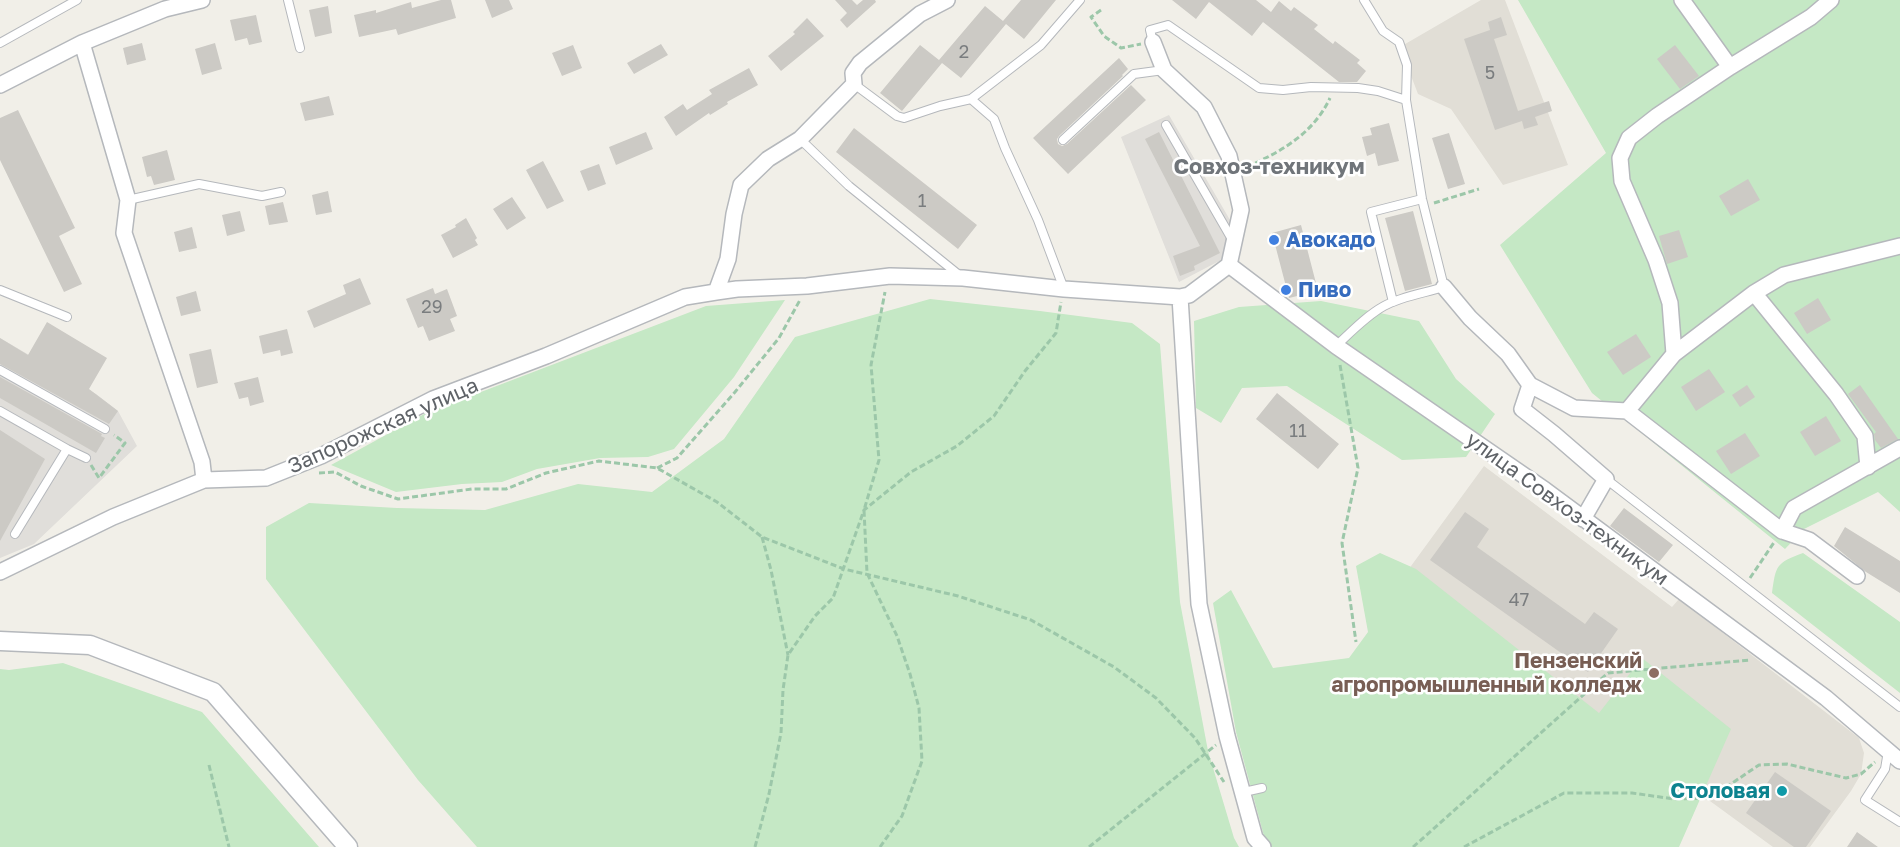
<!DOCTYPE html>
<meta charset="utf-8">
<style>
body{margin:0}
canvas{display:block;background:#f1efe8}
</style>
<canvas width="1900" height="847"></canvas>
<script>
const ctx = document.querySelector('canvas').getContext('2d');
ctx.lineJoin = 'round';
function fillPath(path, color) {
  ctx.fillStyle = color;
  ctx.fill(path, 'evenodd');
}
function stroke(path, color, width, dash) {
  ctx.strokeStyle = color;
  ctx.lineWidth = width;
  ctx.lineCap = dash ? 'butt' : 'round';
  ctx.setLineDash(dash || []);
  ctx.stroke(path);
}
function drawText(font, color, halo, rows, align = 'center') {
  ctx.font = font + ' "Golos Text",sans-serif';
  ctx.lineWidth = 5;
  ctx.setLineDash([]);
  ctx.textBaseline = 'middle';
  ctx.strokeStyle = halo;
  ctx.fillStyle = color;
  for (const [text, x, y, turn = 0] of rows) {
    ctx.save();
    ctx.translate(x, y);
    ctx.rotate((+turn || 0) * Math.PI / 180);
    ctx.textAlign = isNaN(turn) ? turn : align;
    if (halo) ctx.strokeText(text, 0, 0);
    ctx.fillText(text, 0, 0);
    ctx.restore();
  }
}
const industrial = new Path2D(`
 M1169,115L1230,220L1225,258L1179,282L1121,137Z
 M0,338L96,394L118,411L137,446L34,544L0,558Z`);
const education = new Path2D(`
 M1481,0H1505L1568,165L1503,185L1451,109L1418,94L1400,47Z
 M1484,466L1672,607L1679,599L1859,738L1864,753L1861,774L1851,791L1810,847H1773L1403,577Z`);
const green = new Path2D(`
 M1518,0H1900V512L1878,492L1804,529L1785,549L1592,393L1500,245L1606,153Z
 M930,299L1040,311L1132,323L1160,344L1180,602L1208,751L1234,838L1239,847H477L418,780L266,579V527L309,503L397,508L485,510L578,484L652,492L724,439L795,337Z
 M785,300L734,377L674,449L648,457L600,458L537,469L502,482L462,484L396,492L331,465L426,413L706,306Z
 M1321,301L1419,321L1456,379L1495,414L1466,457L1402,460L1287,386L1242,388L1221,423L1196,408L1194,321L1239,307Z
 M1380,553L1416,569L1599,713L1642,658L1731,729L1679,847H1271L1265,840L1236,732L1213,603L1231,590L1273,668L1349,658L1368,632L1356,566Z
 M1803,553L1900,622V693L1772,593C1776,565 1776,563 1803,553Z
 M63,663L202,712L319,847H0V669L9,670Z`);
const building = new Path2D(`
 M441,0H451L456,18L398,35L396,29L359,37L354,15L376,10V13L411,2L412,8Z
 M485,0H509L513,9L492,18Z
 M835,0H852L857,5L863,0H875L876,2L847,28L840,20L847,13Z
 M1021,0H1056L1024,39L1006,24L961,78L942,63L902,111L880,93L920,45L939,60L985,6L1003,21Z
 M1172,0H1256L1271,12L1279,1L1291,11L1294,7L1318,25L1314,29L1333,44L1335,41L1360,60L1357,63L1366,71L1357,82H1339L1263,22L1252,36L1209,2L1196,19Z
 M328,6L332,33L315,37L309,10Z
 M256,15L262,42L249,45L247,38L235,41L230,20Z
 M1501,17L1507,35L1494,39L1518,111L1549,101L1552,111L1535,117L1538,125L1524,129L1522,121L1495,130L1464,39L1490,30L1488,22Z
 M807,18L824,36L781,71L768,56L795,34L793,32Z
 M142,43L146,60L127,65L123,48Z
 M215,43L222,69L202,75L195,49Z
 M661,44L668,55L634,74L627,63Z
 M573,45L582,68L562,76L552,53Z
 M1675,45L1699,76L1680,89L1657,59Z
 M1119,58L1128,69L1122,75L1123,76L1059,136L1057,139L1058,144L1062,146L1067,144L1131,85L1146,100L1068,174L1033,138Z
 M749,68L758,85L727,102L728,104L710,115L709,113L676,136L664,117L683,104L687,110L712,94L709,90Z
 M329,96L334,115L305,121L300,103Z
 M18,110L75,228L59,236L82,284L64,292L0,160V118Z
 M1389,123L1399,161L1378,166L1375,153L1367,156L1362,137L1372,135L1370,128Z
 M854,128L977,225L958,249L836,152Z
 M646,132L653,149L616,165L609,147Z
 M1159,132L1220,253L1194,266L1195,270L1180,276L1173,256L1200,246L1145,139Z
 M1449,133L1465,184L1448,189L1432,138Z
 M167,150L175,180L154,185L151,176L147,177L142,157Z
 M543,161L564,201L547,209L526,170Z
 M599,164L606,184L588,191L580,171Z
 M1748,179L1760,200L1731,216L1719,196Z
 M328,191L332,212L316,215L312,195Z
 M512,197L526,218L507,230L493,209Z
 M283,202L288,222L269,225L265,206Z
 M240,211L245,231L227,236L222,215Z
 M1413,211L1432,284L1405,291L1385,218Z
 M466,218L477,238L475,240L478,245L453,258L441,235L456,227L455,225Z
 M1301,225L1318,291L1289,298L1272,233Z
 M192,227L197,248L179,252L174,232Z
 M1679,230L1688,257L1667,264L1659,236Z
 M360,278L371,304L314,328L307,311L346,294L343,285Z
 M433,288L435,294L447,289L457,316L450,319L455,331L429,341L423,326L418,328L406,299Z
 M196,291L201,311L181,316L176,297Z
 M1818,298L1831,320L1807,334L1794,313Z
 M47,322L107,358L89,389L118,411L109,424L0,364V338L28,355Z
 M287,329L293,353L281,356L280,350L263,354L259,336Z
 M1636,334L1651,357L1623,375L1607,352Z
 M211,349L218,383L197,388L189,354Z
 M1709,369L1725,392L1696,411L1681,387Z
 M0,377L102,434L101,436L105,438L96,453L0,398Z
 M258,377L264,402L250,406L248,397L239,399L234,383Z
 M1747,385L1755,397L1740,407L1732,395Z
 M1860,385L1898,439L1881,448L1875,440L1874,434L1876,432L1848,394Z
 M1277,393L1339,444L1318,469L1256,419Z
 M1826,416L1841,441L1815,456L1800,432Z
 M0,430L45,459L0,541Z
 M1745,433L1760,456L1731,474L1716,451Z
 M1624,508L1673,545L1659,562L1610,526Z
 M1465,512L1489,529L1477,547L1585,624L1594,612L1618,629L1588,672L1430,560Z
 M1845,527L1900,561V593L1866,572L1834,546Z
 M1775,772L1831,811L1806,847H1794L1746,813Z
 M1857,832L1878,847H1847Z`);
const path = new Path2D(`
 M1101,10L1091,17L1104,36L1121,48L1141,44
 M1247,167C1282,151 1313,134 1330,98
 M1434,203L1479,189
 M1340,365L1358,468L1342,543L1356,642
 M91,465L99,478L125,443L114,435
 M657,468L677,458L735,392L779,338L800,300
 M319,473L335,472L361,486L398,499L472,489H506L546,473L599,461L657,468L717,502L762,537L844,569L958,596L1031,620L1114,667L1156,698L1195,738L1224,782
 M762,537L771,570L788,655
 M1750,578L1775,541
 M209,765L229,847
 M755,847L769,794L781,733L783,690L788,655L815,616L833,598L864,510L911,472L957,446L994,416L1025,371L1056,333L1061,302
 M880,847L902,816L922,761L919,708L910,674L897,636L867,573L864,510L879,460L871,365L885,292
 M1089,847L1216,745
 M1413,847L1608,673L1750,660
 M1464,847L1564,793H1632L1674,799L1710,798L1759,765L1787,764L1846,778L1861,774L1875,762`);
const service = new Path2D(`
 M288,0L300,48
 M1153,42L1150,30L1168,25L1259,88L1283,90L1311,87L1358,88L1378,91L1406,100L1407,65L1399,42L1383,31L1364,0
 M0,43L77,0
 M854,84L897,116L904,118L940,106L971,99L1041,45L1080,0
 M971,99L994,119L1005,148L1038,220L1064,289
 M1166,125L1233,241
 M800,139L849,186L959,275
 M1063,140L1134,74L1164,70
 M128,200L199,184L262,196L281,192
 M0,290L67,317
 M1393,302L1371,212L1422,199
 M1336,346C1351,332 1366,316 1384,306C1402,296 1425,293 1444,287L1422,199L1406,100
 M0,370L105,429
 M0,411L67,449L15,534
 M67,449L86,458
 M1606,479L1900,707
 M1888,751L1885,769L1865,800L1900,822
 M1243,790L1244,792L1262,788`);
const minor = new Path2D(`
 M1153,42L1164,70L1204,107L1229,156L1241,210L1229,265L1189,295L1180,297L1199,604L1227,736L1255,838L1263,847
 M82,43L128,200L124,233L202,462L204,480
 M1730,67L1811,17L1831,0
 M0,85L82,43L165,9L202,0
 M1229,265L1336,346L1545,490L1826,698L1900,761
 M1444,287L1470,318L1508,354L1530,385L1522,409L1554,434L1606,479L1583,519
 M716,292L737,289L807,286L890,276L963,278L1064,289L1180,297
 M1754,293L1836,394L1865,436L1868,467
 M1674,354L1670,303L1656,260L1622,181L1620,158L1629,138L1657,116L1730,67L1682,0
 M1530,385L1574,408L1627,411L1782,531L1809,540L1857,576
 M1627,411L1674,354L1754,293L1784,275L1900,246
 M1782,531L1794,508L1900,448
 M0,572L113,517L204,480L266,478L321,456L433,399L546,356L685,297L716,292L728,259L734,214L741,185L768,159L800,139L854,84L853,73L860,63L920,14L947,0`);
const tertiary = new Path2D(`
 M0,641L90,645L213,692L348,847`);
const markers = [
 [1274,240,6,"#3f7fe0"],
 [1286,290,6,"#3f7fe0"],
 [1654,673,6,"#8d6e63"],
 [1782,791,6,"#0f9aa8"]
];
const numberNames = [
 ["2",964,52],
 ["5",1490,73],
 ["1",922,201],
 ["29",432,307],
 ["11",1298,431],
 ["47",1519,600]
];
const shopNames = [
 ["Авокадо",1286,240],
 ["Пиво",1298,290]
];
const streetNames = [
 ["Запорожская улица",383,426,-24],
 ["улица Совхоз-техникум",1567,509,36]
];
const educationNames = [
 ["Пензенский",1642,661],
 ["агропромышленный колледж",1642,685]
];
const cultureNames = [
 ["Столовая",1770,791]
];
const neighbourhoodNames = [
 ["Совхоз-техникум",1269,167]
];
fillPath(industrial, '#e0deda');
fillPath(education, '#e1ded6');
fillPath(green, '#c5e8c5');
fillPath(building, '#cccac5');
stroke(service, '#b5b8bc', 10);
stroke(minor, '#b5b8bc', 18);
stroke(tertiary, '#b5b8bc', 21);
stroke(path, '#9cc7a9', 3, [6, 3]);
stroke(service, '#fff', 8);
stroke(minor, '#fff', 15);
stroke(tertiary, '#fff', 18);
for (const [x, y, r, color] of markers) {
  const dot = new Path2D();
  dot.arc(x, y, r, 0, 2 * Math.PI);
  ctx.fillStyle = color;
  ctx.fill(dot);
  stroke(dot, '#fff', 2);
}
drawText('18px', '#7a7d7f', null, numberNames);
drawText('bold 21px', '#366cbe', '#fff', shopNames, 'left');
drawText('21px', '#5f6368', '#fff', streetNames);
drawText('bold 21px', '#785e54', '#fff', educationNames, 'right');
drawText('bold 21px', '#0d838f', '#fff', cultureNames, 'right');
drawText('bold 22px', '#70757a', '#fff', neighbourhoodNames);
</script>
